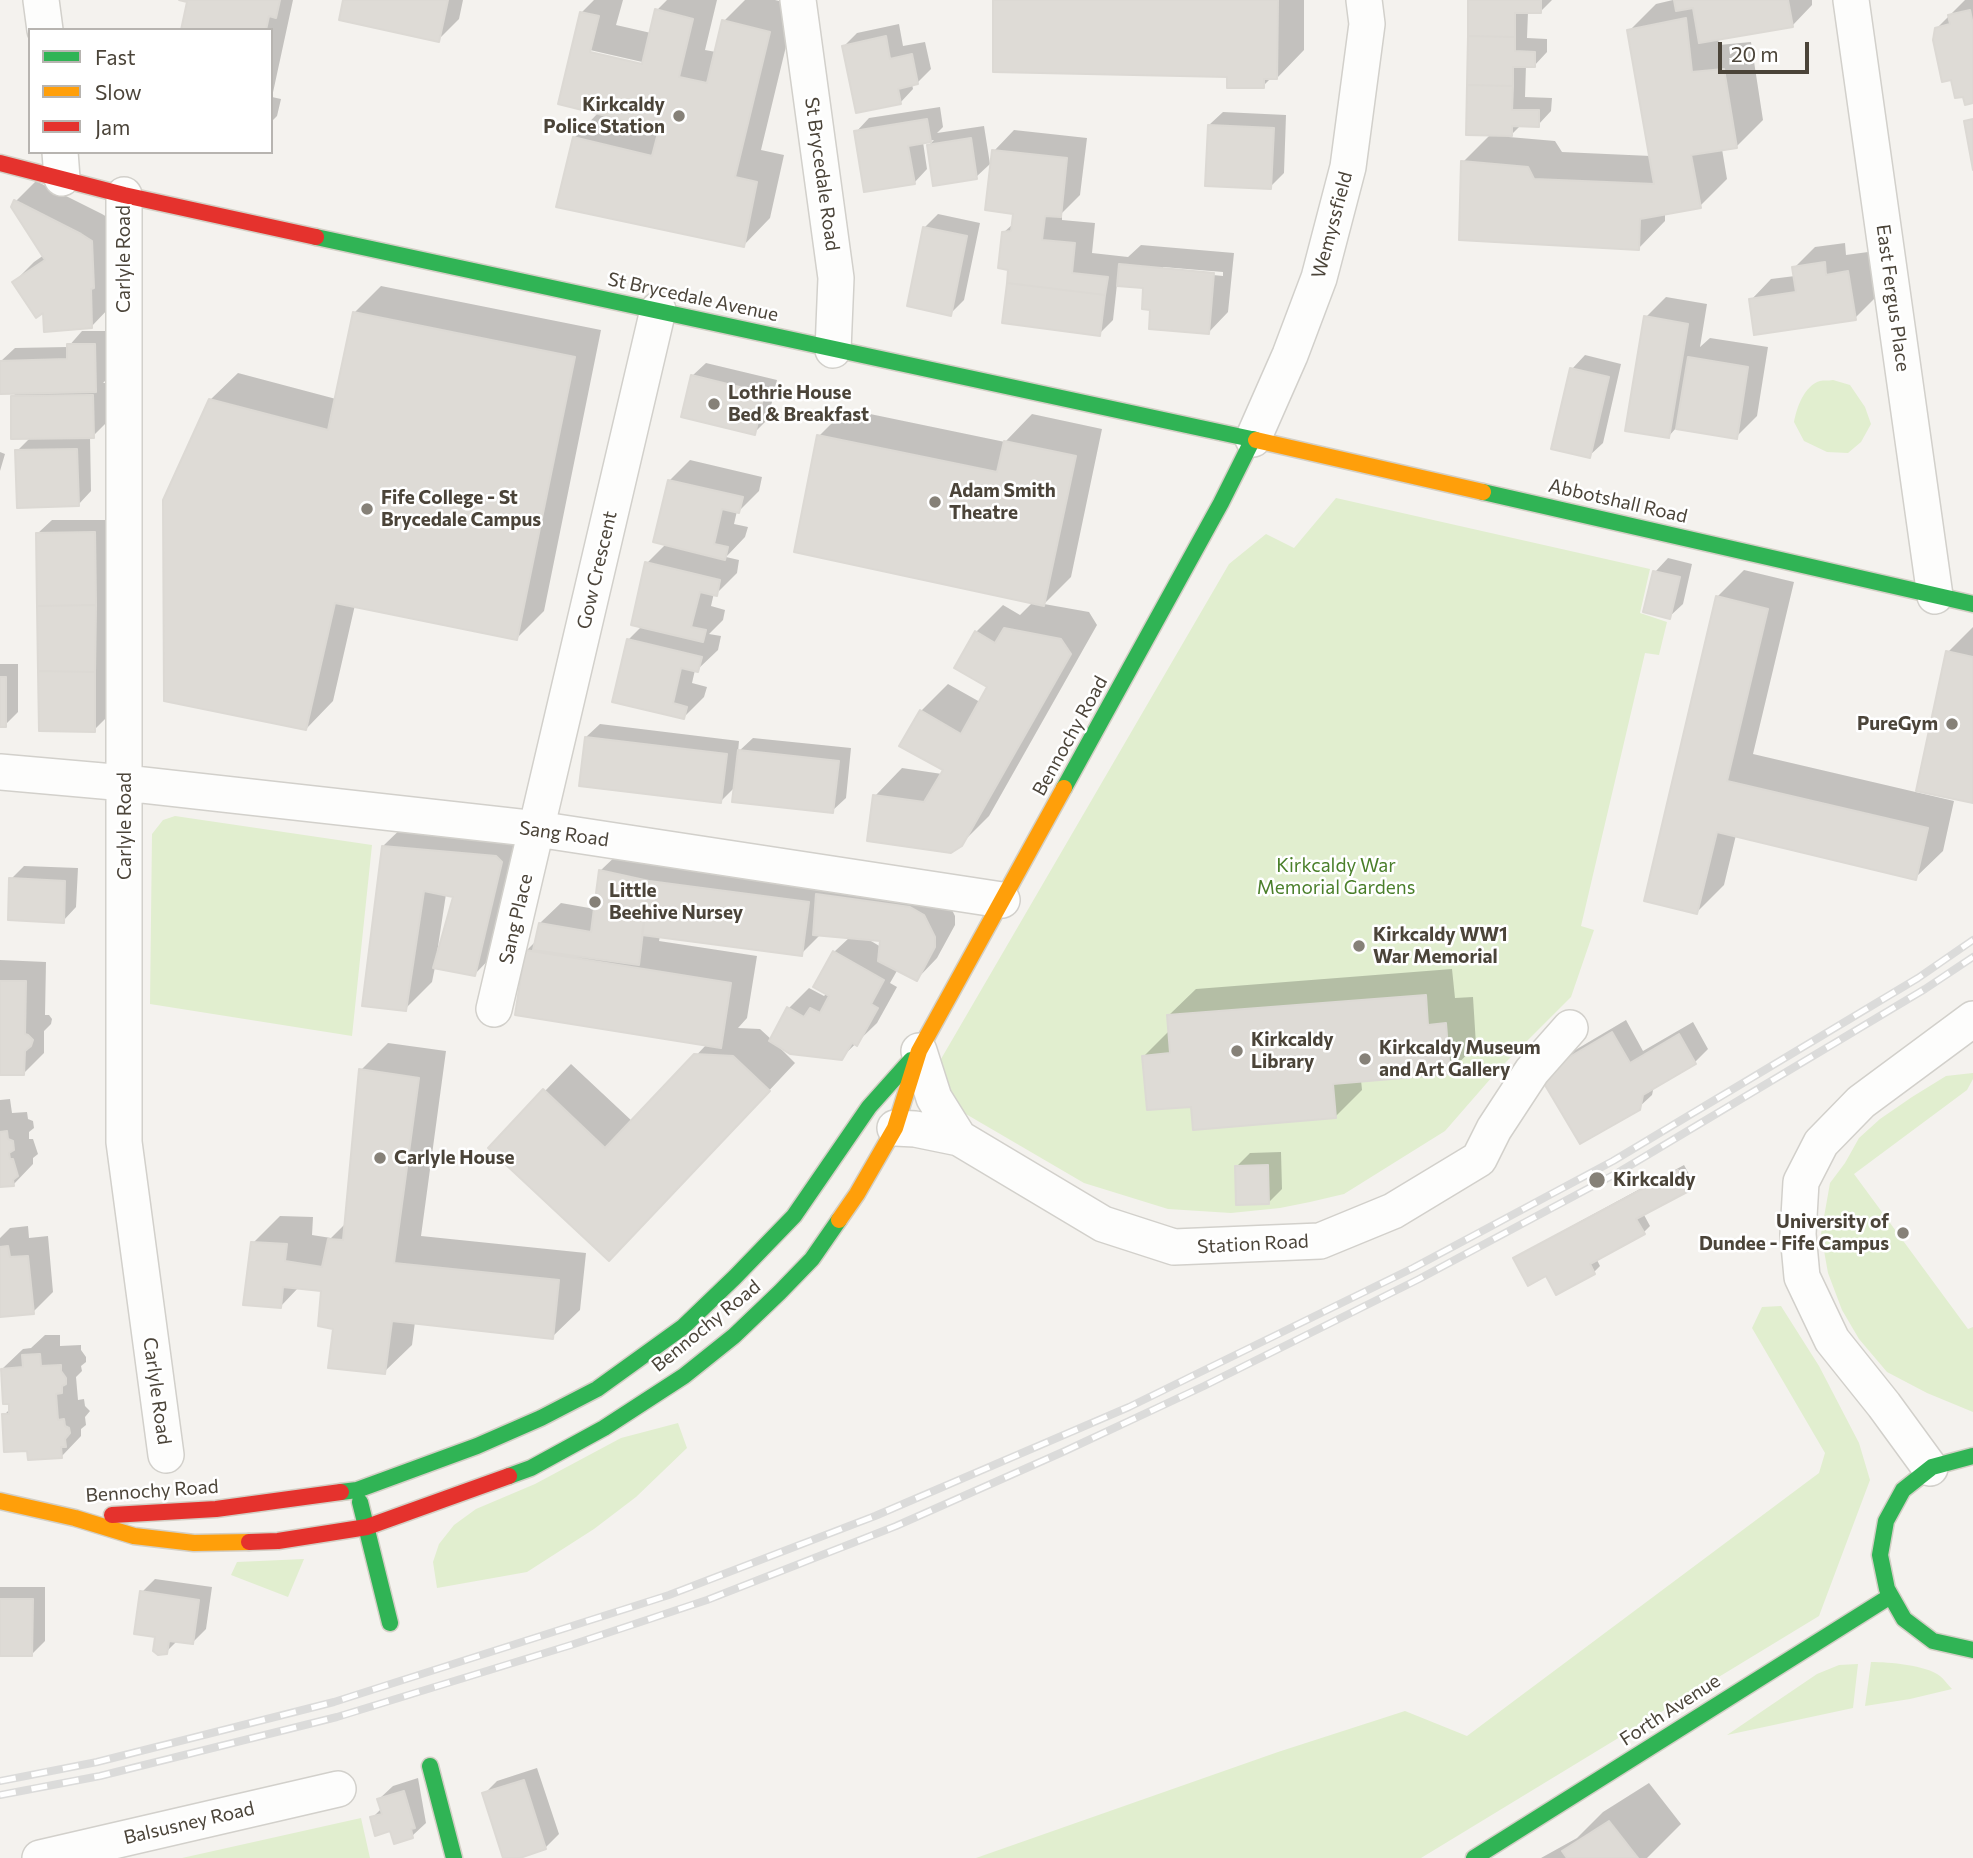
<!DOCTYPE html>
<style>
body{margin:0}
#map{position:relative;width:1973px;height:1858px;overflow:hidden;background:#f4f2ee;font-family:Commissioner,sans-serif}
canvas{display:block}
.legend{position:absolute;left:28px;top:28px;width:245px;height:126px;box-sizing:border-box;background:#fff;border:2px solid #b7b4b0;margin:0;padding:9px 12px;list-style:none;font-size:21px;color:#4b4439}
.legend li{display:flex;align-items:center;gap:14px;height:35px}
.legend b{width:35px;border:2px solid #b7b4b0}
.scale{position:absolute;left:1718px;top:42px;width:91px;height:32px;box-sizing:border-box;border:4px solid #4b4439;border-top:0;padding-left:9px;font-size:21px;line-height:24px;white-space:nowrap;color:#4b4439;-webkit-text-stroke:5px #fff;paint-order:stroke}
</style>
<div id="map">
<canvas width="1973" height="1858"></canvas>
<ul class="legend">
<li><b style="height:9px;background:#30b455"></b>Fast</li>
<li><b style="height:9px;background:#ff9f0a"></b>Slow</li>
<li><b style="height:9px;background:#e5322d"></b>Jam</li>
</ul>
<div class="scale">20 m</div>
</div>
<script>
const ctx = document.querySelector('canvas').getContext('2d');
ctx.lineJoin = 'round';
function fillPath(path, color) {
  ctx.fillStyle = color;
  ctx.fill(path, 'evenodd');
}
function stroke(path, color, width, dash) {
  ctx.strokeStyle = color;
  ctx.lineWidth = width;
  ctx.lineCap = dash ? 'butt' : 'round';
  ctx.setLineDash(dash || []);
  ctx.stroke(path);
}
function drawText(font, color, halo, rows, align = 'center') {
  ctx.font = font + ' Commissioner,sans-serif';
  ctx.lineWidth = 5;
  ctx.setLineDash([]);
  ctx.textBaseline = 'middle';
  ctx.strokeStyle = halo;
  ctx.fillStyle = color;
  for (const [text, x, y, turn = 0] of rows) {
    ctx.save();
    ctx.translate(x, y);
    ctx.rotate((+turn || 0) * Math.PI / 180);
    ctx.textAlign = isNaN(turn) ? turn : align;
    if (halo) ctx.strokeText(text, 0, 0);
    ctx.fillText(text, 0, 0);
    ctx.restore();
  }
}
const green = new Path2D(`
 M1833,380L1850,385L1865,407L1871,424L1861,442L1848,453L1827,452L1804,441L1794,422C1797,407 1804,386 1820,381C1824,380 1828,381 1833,380Z
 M1336,498L1650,569L1640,613L1667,622L1659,655L1645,653L1581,926L1594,930L1571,997L1499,1069L1445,1131L1344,1194L1310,1202L1280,1208L1231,1213L1168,1209L1084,1183L959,1110L934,1071L1229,564L1266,534L1294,548Z
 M175,816L372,845L352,1036L150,1004L152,834L163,820Z
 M1973,1073V1079L1967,1090L1854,1174L1968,1329L1973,1327V1412L1927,1393L1887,1372L1859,1339L1842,1310L1828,1273L1821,1234L1830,1183L1845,1163L1859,1138L1880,1119L1912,1097L1946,1076Z
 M1781,1306L1819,1366L1859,1443L1870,1480L1819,1616L1421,1858H976L1278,1752L1405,1711L1467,1736L1819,1473L1825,1453L1752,1328L1762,1307Z
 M678,1423L687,1448L636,1497L594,1529L527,1572L437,1588L433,1562L439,1544L454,1525L476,1509L535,1484L621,1438Z
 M304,1559L288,1597L231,1575L237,1562Z
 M1871,1662C1889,1662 1926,1665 1940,1676C1944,1679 1948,1685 1952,1689L1910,1699L1865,1706Z
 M1858,1664L1853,1708L1727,1735L1817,1674L1839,1665Z
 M361,1818L370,1858H182Z`);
const shadow = new Path2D(`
 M187,0H293L272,97L281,99L277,116L271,122V30H183Z
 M345,0H463L459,19L438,40Z
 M594,0H623L616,25L651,33L657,10L667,0H717L705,50L716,52L724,21L745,0H775L796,5L761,150L784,155L770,218L743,246L574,138L599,112L581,13ZM590,50L651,64L650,68L590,53Z
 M995,0H1304V50L1277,78L1272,77L1263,86Z
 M1470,0H1552L1540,12H1528L1527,38L1547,39V52L1534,66L1526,65L1525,97L1552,98L1551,111L1538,125H1521L1509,137L1555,141L1562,152L1651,156L1629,31L1656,4L1673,0H1812V5L1792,26L1718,38L1719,45L1751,42L1763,120L1736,147L1722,149L1727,179L1700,206L1665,213V221L1638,249L1463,162L1491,134Z
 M1965,0H1973V101L1937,28Z
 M899,24L903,46L925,42L931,69L917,83L912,84L913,89L900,103L844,46L857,33Z
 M940,107L943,127L937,133L984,126L990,164L976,177L928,146L934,140L923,142L927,169L914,183L856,132L869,118Z
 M1223,112L1286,115L1284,173L1270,187L1209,125Z
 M1014,130L1087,138L1080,195L1062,213V220L1095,223L1092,253L1128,257L1141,245L1234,253L1228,312L1208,333L1152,308L1145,287L1117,284L1113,320L1099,334L1010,268L1003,233L1014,223L1015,212L994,151ZM1163,267L1223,272V276L1163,270Z
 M36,181L102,214L112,220L111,306L91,327L45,310L14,282L34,262L44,255L16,201Z
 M938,214L980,223L964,300L950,314L925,227Z
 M1845,243L1846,255L1868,252L1875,298L1855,318L1751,300L1771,279L1795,276L1794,268L1815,247Z
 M381,286L601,330L544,611L516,639L355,605L333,701L306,729L210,400L238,373L336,399L354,313Z
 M1666,297L1707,304L1700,347L1710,338L1768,347L1757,416L1736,437L1677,427L1668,437L1646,317Z
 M82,331H108L109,377L103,383H106V423L93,436H90L91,491L78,505L17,451L31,437L12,397L17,392L1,361L15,348L68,347Z
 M1585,355L1621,364L1603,443L1589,456L1572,369Z
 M706,363L777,380L768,419L754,433L692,376Z
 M846,409L1005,442L1032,414L1102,429L1071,577L1044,604L1089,612L1097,625L989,816L961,844L875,796L902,768L942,774L945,769L921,711L948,684L980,702L990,686L976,632L1003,605L1020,615L1033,602L819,436Z
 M0,452L5,454L0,471Z
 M690,460L762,477L759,491L739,511H737L734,524L748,527L745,537L726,557L739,560L737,573L716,594L714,593L711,606L725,610L723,620L709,634L721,636L718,650L697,670H695L692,683L707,687L704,697L684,717L614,701L628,640L642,626L647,563L666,544L669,481Z
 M52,520H108V716L94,730L38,533Z
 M1668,558L1692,564L1683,604L1669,617L1655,572Z
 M1744,570L1794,582L1753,754L1954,801L1943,851L1915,878L1736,835L1724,885L1697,912L1717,597Z
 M1973,627V802L1948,652Z
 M0,664H18V712L5,725H0Z
 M600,724L739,741L738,752L753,738L851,748L846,798L832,811L735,787L721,801L586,737Z
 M411,819L523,829L501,947L474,975L435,967L432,982L405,1009L383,846ZM446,894L455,895L439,954L437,953Z
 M621,851L944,894L955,916V925L937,958L917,979L898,969L890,983L897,987L877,1023L841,1058L778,1046L795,1063L636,1232L545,1091L571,1064L633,1122L707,1044L526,951L536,941L540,923L561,903L595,909L600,871ZM821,934L850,937L834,952L827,993L824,996L809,988L789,1008L772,1040L760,1029L738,1028L747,1018L757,956L659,941L660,936L801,954ZM866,938L882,939L881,947Z
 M24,866L78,868L76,907L63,921L11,879Z
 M0,960L46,962L45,1015H49L52,1019L51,1024L44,1031V1053L24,1073H0Z
 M1452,969L1455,998L1473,997L1476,1045L1449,1073L1361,1080L1362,1090L1335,1117L1193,1105L1144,1056L1170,1030L1168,1016L1196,989Z
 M1626,1020L1643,1051L1693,1022L1708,1049L1695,1062L1654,1086L1652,1095L1638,1108L1555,1062Z
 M388,1043L446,1051L421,1236L586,1253L580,1310L552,1337L415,1322L412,1345L384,1372L335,1327L323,1290L299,1287L281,1306L253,1243L280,1216L313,1217L312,1235L331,1238L346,1223L361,1070Z
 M10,1099L12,1113L27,1112L28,1119L33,1121L34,1128L29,1132V1139H33L38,1154L33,1158V1164L13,1185L0,1186V1100Z
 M1281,1152L1282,1189L1269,1202L1237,1166L1250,1153Z
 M1684,1165L1694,1183L1688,1189L1643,1213L1650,1226L1644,1232L1596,1258L1600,1266L1594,1272L1546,1274L1515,1259L1522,1253Z
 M28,1226L29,1238L48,1236L53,1292L33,1312L3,1315L0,1318V1238L10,1228Z
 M45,1335H60V1346L81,1345V1350L86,1357V1362L81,1366L82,1371L76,1377L78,1400L84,1399L85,1406L90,1411L85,1417L86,1425L81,1429V1436L61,1457L29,1449L4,1415L11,1408L2,1369L23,1349L31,1348Z
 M155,1579L212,1587L206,1629L193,1642L178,1640L166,1652L157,1635L142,1592Z
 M0,1587H45V1641L32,1654H0Z
 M537,1768L559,1834L545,1848L515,1858H505L484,1794L497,1781Z
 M418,1778L426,1823L412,1836L391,1829L372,1818L382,1808L379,1799L393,1786Z
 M1649,1783L1681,1824L1647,1858H1541L1577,1838L1603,1812Z`);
const building = new Path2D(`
 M179,0H280L276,18L269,16L266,30H181L187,2Z
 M343,0H448L439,42L339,20Z
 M993,0H1278L1277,79H1264V88H1227V77L993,72Z
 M1468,0H1541V13H1515V37L1468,36Z
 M1674,0H1788L1793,27L1699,43L1693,8L1676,11Z
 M655,9L693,19L679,77L707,83L722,20L770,32L735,177L757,182L744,247L556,207L573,137L652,156L659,129L558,104L580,12L599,16L590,52L642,64Z
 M1970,10L1973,25V103L1965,105L1963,97L1955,98L1951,80L1942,82L1933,40L1935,28L1950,24L1948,15Z
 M1686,18L1692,72L1724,69L1737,148L1691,155L1701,208L1640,219L1639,250L1459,240L1461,161L1528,167L1534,179L1654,184L1627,30Z
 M886,36L890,59L912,54L918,84L898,89L901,104L856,113L842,46Z
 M1468,36L1515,37V51L1535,52V67H1513V86L1467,85Z
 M1467,85L1513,86L1512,110H1539V127L1512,126V136L1466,135Z
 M927,119L931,142L908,146L915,184L864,192L854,131Z
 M1973,119V170L1964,121Z
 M1208,125L1274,128L1271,189L1205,186Z
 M971,138L977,179L933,186L927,145Z
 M992,150L1067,158L1061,217L1045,216L1042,240L1075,243L1072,273L1108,277L1105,295L1007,283L1008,270L998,268L1002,232L1011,231L1013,214L985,210Z
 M14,200L81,234L92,241L94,288L91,289L92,328L44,332L43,313L36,318L12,282L45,260L11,207Z
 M923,227L967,236L951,316L907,306Z
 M1825,262L1826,275L1848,271L1856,320L1754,335L1749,299L1796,292L1792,267Z
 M1119,264L1214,273L1209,334L1149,329L1150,310L1142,309L1143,288L1117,286Z
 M1007,283L1105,295L1100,336L1002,323Z
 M353,312L575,357L517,640L335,603L306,730L164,701L163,500L209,399L328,430Z
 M1644,316L1688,324L1669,438L1625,431Z
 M67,344H95L96,392L0,394V361L67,359Z
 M1688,357L1748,367L1737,439L1676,429Z
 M1570,368L1609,377L1590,458L1551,449Z
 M691,375L764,393L755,435L681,417Z
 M93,395L94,438L11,439V396Z
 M817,435L997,472L1004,441L1076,456L1044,606L794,552Z
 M77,449L79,506L17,508L15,450Z
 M668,480L743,497L739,513L722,509L714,544L728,547L725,560L653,542Z
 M95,532L96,605L37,606L36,533Z
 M645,562L720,580L717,596L700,592L691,627L706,630L703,642L631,625Z
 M1653,571L1680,577L1670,619L1643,612Z
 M1716,596L1768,609L1727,781L1928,828L1916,880L1717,832L1697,914L1644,901Z
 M96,605L95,672L38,671L37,606Z
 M1004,628L1061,639L1071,654L962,846L951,853L867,841L873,795L924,802L943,770L899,746L920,710L961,734L987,687L954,668L975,631L995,643Z
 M627,639L702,657L698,672L681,668L673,703L687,707L684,719L612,702Z
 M1946,651L1973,657V803L1916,791Z
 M38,671L95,672V732L39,731Z
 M0,677H6V727H0Z
 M585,737L727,754L721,803L579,786Z
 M738,750L839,761L833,813L732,802Z
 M382,846L496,856L502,862L475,976L433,968L453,897L424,891L406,1011L362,1006Z
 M599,870L649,881L639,965L533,950L539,923L591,932Z
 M9,878L65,881L64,923L8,920Z
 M649,881L809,902L802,956L642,935Z
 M816,894L910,907L924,915L935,937V947L917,981L878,961L880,941L813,935Z
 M525,950L731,983L721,1048L515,1015Z
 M833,951L884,980L871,1004L878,1008L857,1046L852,1043L842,1060L790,1054L769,1041L787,1007L804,1017L810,1008L820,1013L829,996L813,987Z
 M0,981H26L25,1034L28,1035L33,1040L31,1046L25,1051L24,1075H0Z
 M1426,995L1428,1025L1446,1023L1450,1074L1333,1084L1336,1118L1193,1130L1191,1107L1147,1110L1142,1056L1170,1053L1167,1015Z
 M1612,1032L1630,1063L1679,1034L1696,1064L1643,1095L1640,1110L1580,1144L1539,1075Z
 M694,1054L733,1056L770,1091L609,1261L488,1148L543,1089L605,1148Z
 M359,1069L419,1078L394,1263L559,1280L553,1339L392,1321L385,1374L328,1368L333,1329L318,1326L321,1291L283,1287L281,1308L243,1305L251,1242L287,1244L285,1261L322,1267L328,1239L343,1240Z
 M7,1131L8,1139L13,1141L14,1150L9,1153L10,1159H13L18,1176L13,1180L14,1186L0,1187V1132Z
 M1268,1165L1269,1204L1236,1205L1235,1166Z
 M1678,1170L1689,1191L1636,1219L1645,1234L1590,1264L1595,1274L1556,1295L1546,1276L1528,1286L1513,1258Z
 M8,1246L10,1257L28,1256L34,1314L0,1317V1247Z
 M40,1354L41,1366L61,1365V1371L66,1378V1384L62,1386V1393L56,1394L58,1420L64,1419L65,1426L69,1428L70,1433L65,1439L66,1447H61L62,1458L28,1460L27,1451L4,1452L2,1414H9V1404H3L1,1369L23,1367L22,1355Z
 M140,1591L199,1600L193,1644L169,1641L167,1654L158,1655L153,1651L155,1637L134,1634Z
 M0,1599H33L32,1656H0Z
 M524,1780L546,1849L520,1858H503L482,1793Z
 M404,1791L415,1828L411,1829L413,1838L394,1844L390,1831L375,1836L370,1817L382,1814L377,1799Z
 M1609,1821L1638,1858H1567L1562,1851Z`);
const street = new Path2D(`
 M41,0L45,30
 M798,0L836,278L833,350
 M1851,0L1935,596
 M60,152L62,178
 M124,195V1142L166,1455
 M1253,439L1290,355L1319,278L1348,167L1367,24L1364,0
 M0,772L125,783L537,829L1002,900
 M494,1009L658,310
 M919,1051L934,1098L959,1138
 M895,1128L915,1129L959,1138L1103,1224L1174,1247L1320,1241L1393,1211L1479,1159L1494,1129L1532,1071L1570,1028
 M1930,1468L1884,1405L1832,1340L1802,1277L1798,1234L1801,1182L1821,1143L1861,1102L1973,1019
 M40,1858L338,1789`);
const fast = new Path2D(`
 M316,237L1256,440
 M1483,492L1973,604
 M1064,788L1221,503L1253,439
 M1973,1456L1932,1467L1903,1490L1886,1521L1880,1555L1887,1589L1904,1619L1933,1641L1973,1650
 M509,1476L531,1468L604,1428L684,1376L734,1336L780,1292L812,1259L839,1220
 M341,1492L357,1490L477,1446L541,1418L597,1389L683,1327L735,1277L794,1216L869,1107L911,1060
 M360,1502L390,1623
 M430,1766L454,1858
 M1474,1858L1889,1597`);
const slow = new Path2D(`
 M1256,440L1483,492
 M839,1220L857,1194L895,1128L919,1051L1064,788
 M0,1501L75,1518L134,1536L194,1543L249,1542`);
const jam = new Path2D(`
 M0,163L124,195L316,237
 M112,1515L216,1509L341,1492
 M249,1542L278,1541L367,1527L509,1476`);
const rail = new Path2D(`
 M0,1781L97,1762L334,1702L669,1595L875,1516L1129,1407L1413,1268L1613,1161L1918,978L1973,940
 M0,1795L100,1776L337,1717L571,1645L707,1600L896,1526L1065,1451L1204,1386L1419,1279L1619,1172L1925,989L1973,957`);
const markers = [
 [679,116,7,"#868178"],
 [714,404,7,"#868178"],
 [935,502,7,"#868178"],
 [367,509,7,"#868178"],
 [1952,724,7,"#868178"],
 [595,902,7,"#868178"],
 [1359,946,7,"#868178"],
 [1237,1051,7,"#868178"],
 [1365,1059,7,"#868178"],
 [380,1158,7,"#868178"],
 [1597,1180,9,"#868178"],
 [1903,1233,7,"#868178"]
];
const poiNames = [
 ["Kirkcaldy",665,105,"right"],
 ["Police Station",665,127,"right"],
 ["Lothrie House",728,393],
 ["Bed & Breakfast",728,415],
 ["Adam Smith",949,491],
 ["Theatre",949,513],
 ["Fife College - St",381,498],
 ["Brycedale Campus",381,520],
 ["PureGym",1938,724,"right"],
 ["Little",609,891],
 ["Beehive Nursey",609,913],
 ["Kirkcaldy WW1",1373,935],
 ["War Memorial",1373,957],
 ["Kirkcaldy",1251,1040],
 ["Library",1251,1062],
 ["Kirkcaldy Museum",1379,1048],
 ["and Art Gallery",1379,1070],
 ["Carlyle House",394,1158],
 ["Kirkcaldy",1613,1180],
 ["University of",1889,1222,"right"],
 ["Dundee - Fife Campus",1889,1244,"right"]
];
const streetNames = [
 ["St Brycedale Road",822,174,82],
 ["Wemyssfield",1332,225,-75],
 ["Carlyle Road",124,259,-90],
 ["St Brycedale Avenue",693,297,12],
 ["East Fergus Place",1893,298,82],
 ["Abbotshall Road",1618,501,13],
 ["Gow Crescent",597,570,-77],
 ["Bennochy Road",1070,736,-61],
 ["Carlyle Road",125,826,-90],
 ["Sang Road",564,834,8],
 ["Sang Place",516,919,-77],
 ["Station Road",1253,1244,-3],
 ["Bennochy Road",706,1326,-39],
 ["Carlyle Road",157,1391,82],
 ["Bennochy Road",152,1491,-4],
 ["Forth Avenue",1670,1710,-33],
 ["Balsusney Road",189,1823,-13]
];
const parkNames = [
 ["Kirkcaldy War",1336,866],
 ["Memorial Gardens",1336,888]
];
fillPath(green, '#e1eecf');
fillPath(shadow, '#0003');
fillPath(building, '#dedbd6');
stroke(building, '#dcd9d4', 2);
stroke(street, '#d2d0cb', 38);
stroke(fast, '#d3cfc5', 19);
stroke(slow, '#d3cfc5', 19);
stroke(jam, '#d3cfc5', 19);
stroke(street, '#fdfdfc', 35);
stroke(fast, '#30b455', 16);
stroke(slow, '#ff9f0a', 16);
stroke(jam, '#e5322d', 16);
stroke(rail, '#dbdbda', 8);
stroke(rail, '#fff', 5, [16]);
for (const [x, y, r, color] of markers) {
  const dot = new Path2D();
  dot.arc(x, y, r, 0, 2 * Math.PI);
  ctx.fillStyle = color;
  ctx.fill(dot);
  stroke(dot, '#fff', 2.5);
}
drawText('bold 19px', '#4b4439', '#fff', poiNames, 'left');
drawText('19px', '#4b4439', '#fff', streetNames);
drawText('19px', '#4a7f2a', '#fff', parkNames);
</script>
